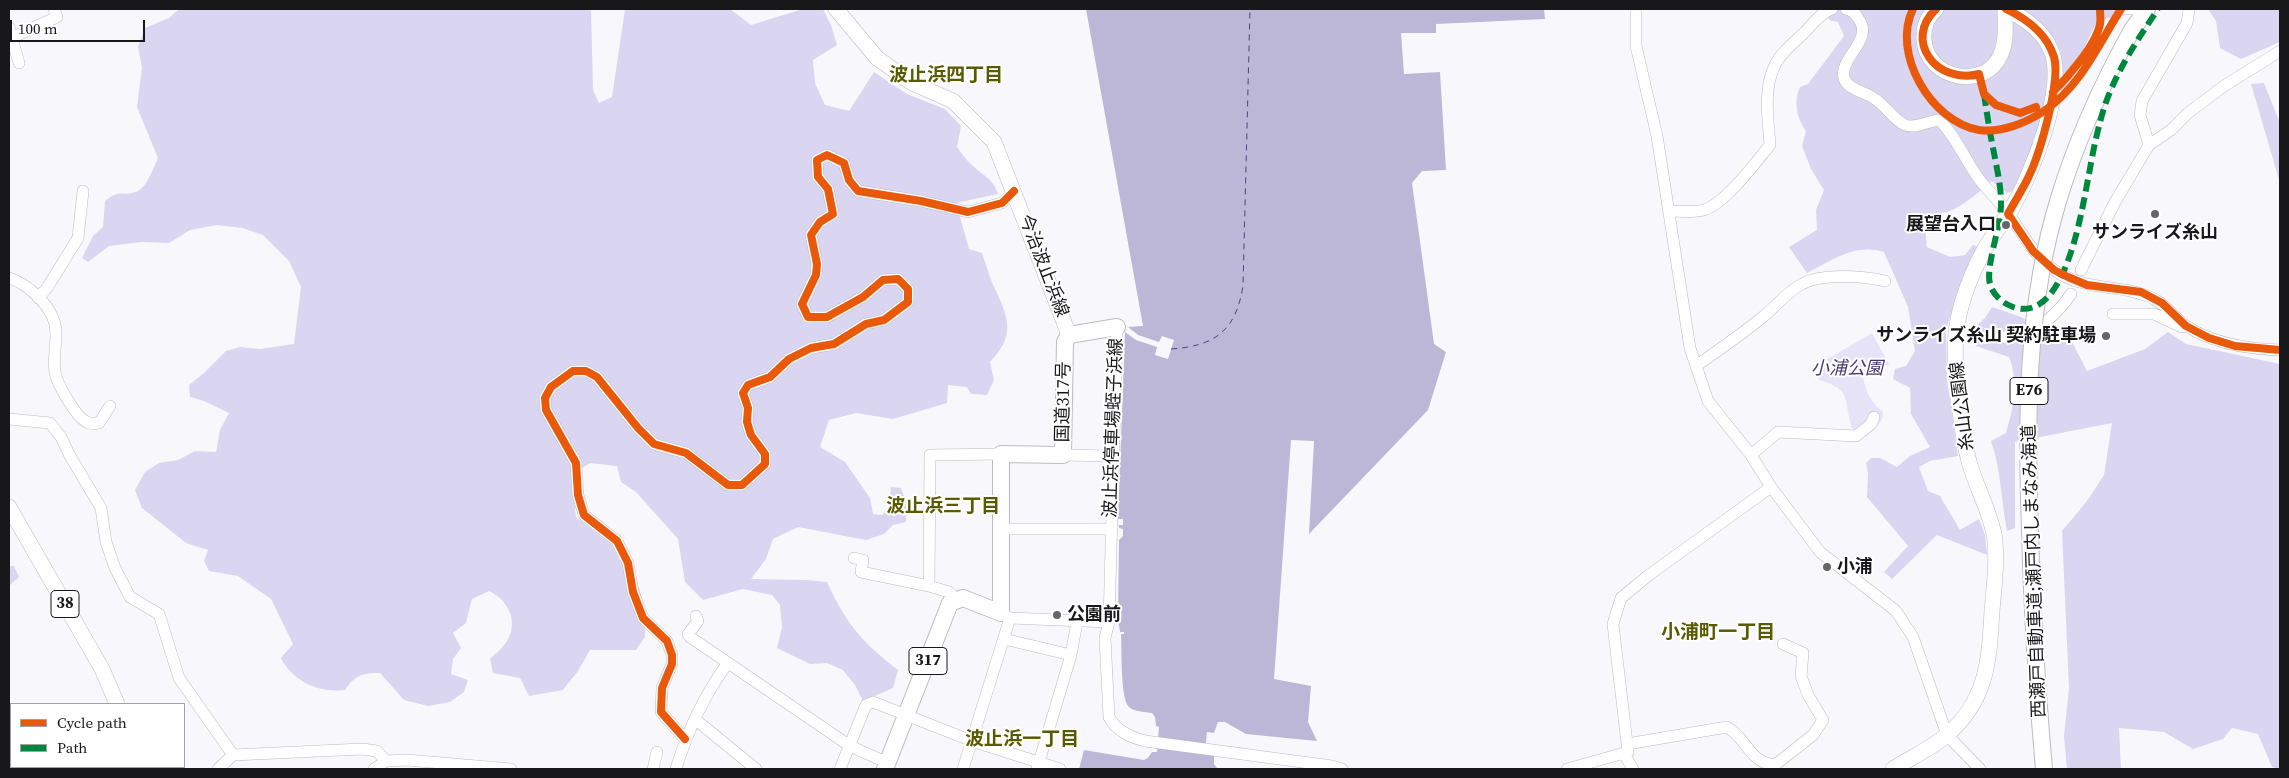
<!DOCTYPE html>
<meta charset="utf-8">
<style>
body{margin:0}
#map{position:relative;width:2289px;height:778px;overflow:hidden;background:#f8f8fc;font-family:"Source Serif 4",serif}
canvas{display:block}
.frame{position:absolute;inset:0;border:10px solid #18171a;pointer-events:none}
.legend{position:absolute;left:10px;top:703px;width:175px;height:65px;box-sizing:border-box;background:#fff;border:1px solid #a3a2a3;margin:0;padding:6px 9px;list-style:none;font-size:15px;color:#18171a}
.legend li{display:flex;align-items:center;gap:10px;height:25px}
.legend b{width:25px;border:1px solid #a3a2a3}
.scale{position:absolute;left:10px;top:20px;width:135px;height:22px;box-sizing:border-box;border:2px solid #18171a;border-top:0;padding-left:6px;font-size:15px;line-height:18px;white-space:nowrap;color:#18171a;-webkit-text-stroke:4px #fff;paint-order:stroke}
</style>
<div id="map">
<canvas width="2289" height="778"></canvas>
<div class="frame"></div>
<ul class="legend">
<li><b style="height:6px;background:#e8590c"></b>Cycle path</li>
<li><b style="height:6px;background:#00873e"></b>Path</li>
</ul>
<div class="scale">100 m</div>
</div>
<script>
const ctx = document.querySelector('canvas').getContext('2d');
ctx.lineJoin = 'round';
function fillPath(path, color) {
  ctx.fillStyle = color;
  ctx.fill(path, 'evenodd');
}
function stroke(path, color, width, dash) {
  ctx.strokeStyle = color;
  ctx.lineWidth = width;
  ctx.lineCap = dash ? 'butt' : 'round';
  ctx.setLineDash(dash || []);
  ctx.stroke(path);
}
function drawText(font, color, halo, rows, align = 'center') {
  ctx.font = font + ' "Source Serif 4","Noto Sans JP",serif';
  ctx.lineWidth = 4;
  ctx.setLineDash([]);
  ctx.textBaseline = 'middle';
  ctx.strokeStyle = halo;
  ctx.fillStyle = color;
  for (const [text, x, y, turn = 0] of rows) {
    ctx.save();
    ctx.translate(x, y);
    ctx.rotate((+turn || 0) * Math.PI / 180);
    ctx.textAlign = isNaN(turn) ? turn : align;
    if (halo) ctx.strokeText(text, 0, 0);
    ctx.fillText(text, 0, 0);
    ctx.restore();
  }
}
const green = new Path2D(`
 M1872,333L1889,364L1863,377C1866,393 1871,402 1883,412C1883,419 1879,425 1874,430H1853C1842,402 1855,390 1819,380L1818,369L1824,361Z`);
const forest = new Path2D(`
 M179,9H591L593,90L599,103L612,97L625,9H730L751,25L803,9H823L831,25L837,45L813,60L815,83L825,105L849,111L874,72L907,94L945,109L961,126L957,147C962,153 966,160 972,165C983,176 993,178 998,194L956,203L969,249L982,253C986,264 989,276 994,287C1009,318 1016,335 990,362L994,380L987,395L971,394L967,387L948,385L947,403L893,419L856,413L829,420L820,447L845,462L870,498L873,514L882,515L889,508L891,487L901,488L906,502V522L893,525L884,534L866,540L798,527L773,539L766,559L751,579L806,580L827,582C847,625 861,641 898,670L893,688L863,701L855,685L843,670L827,663L810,664L777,648L782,627L780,605L772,595L743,589L703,600L685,582L678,539L636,492L621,482L617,466L590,463L571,475L576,517L612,545L621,563L637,581L645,608V637L636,650H590L578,671L563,690L529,696L520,678L493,673L490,659C495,654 503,648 507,641C519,621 508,600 489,591L472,599L466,623L453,633L461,648L453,659L451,674L468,680L464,692L450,702L428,706L404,700L380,673C363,673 355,675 345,690C319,693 293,682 281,658L293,644L271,599L238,576L209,571L204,561L208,550L186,543L142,508L135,490L145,472L159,463L178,460L195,451L216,452L220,430L229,413L204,401L190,397L189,385L204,373L226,351L240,347L260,349L294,344L301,287L289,261L263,235L242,228L217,225L190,230L169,243L141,242L109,246L88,262L82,258L93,236L103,227L105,201C122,188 121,197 136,192C147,188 153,168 158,158L137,107L142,67L138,47L145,28L169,18Z
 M1826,9H2132L2096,23L2026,172L2013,191L2007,193L1992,181C1979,192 1966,204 1950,211C1943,214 1933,212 1929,220C1924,228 1926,238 1927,247L1950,257L1965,255L1973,245L1982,248L1961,283L1946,330L1947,379L1958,456L1930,461L1919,467L1928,491L1940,496L1960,530L1979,519L1985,535L1987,555L1937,535L1892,579L1884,572L1908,546L1867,497L1868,473L1866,463L1871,458H1880L1897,467L1910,456L1930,447L1911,414L1910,388L1893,379L1895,369L1906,366L1915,351L1908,307L1884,252C1855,243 1833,260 1807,273L1789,247L1817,230L1816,210L1824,190L1811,169L1802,146L1806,131C1797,119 1793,102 1800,87L1808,84L1844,36L1838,22L1829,20Z
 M2208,9H2280V42L2241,59L2220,48L2216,21Z
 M2264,83L2280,123V183L2251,84Z
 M1992,307L2021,317L2056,336L2071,340L2087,371L2145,349L2168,332L2186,344L2280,364V769L2272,767L2258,734L2232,728L2223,739L2193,749L2164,732L2119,728L2121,769H2067L2064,736L2069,688L2062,531L2087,501L2104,475L2112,423L2015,442V528L2007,531C2001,501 2001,469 1991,441L2006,433C2013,409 2019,382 2009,357L1976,346L1974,328L1985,318Z
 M9,566H14L19,577L9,586Z`);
const water = new Path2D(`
 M1086,9H1544L1545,19L1436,24V33H1401L1404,74L1440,72L1446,170L1422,171L1412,183L1434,344L1446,352L1428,410L1309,534L1314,441L1291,440L1274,679L1311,686L1308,722L1317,741L1246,734L1225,722H1218L1214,733L1207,732L1205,753L1214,754V764L1217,768L1227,769H1079L1084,750L1144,760L1148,758L1152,752H1157L1159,727L1156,726L1155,717L1152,713C1146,712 1135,712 1129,707C1120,699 1122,649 1121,634H1124V632H1120L1118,619L1119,540L1123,536V529L1119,528V525H1123V519H1118L1125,332L1128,327L1143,326Z`);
const pier = new Path2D(`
 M1128,327L1138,335L1159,342L1162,336L1174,340L1168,359L1155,355L1157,347L1136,340L1125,332Z`);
const ferry = new Path2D(`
 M1171,349C1216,346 1236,330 1243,286L1250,9`);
const minor = new Path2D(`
 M1636,9V46L1657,136L1690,348L1708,401L1751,455L1771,487L1820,552L1896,611L1913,637L1947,735L1980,769
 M1846,9C1852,10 1855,13 1858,18C1875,40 1839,57 1844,78C1847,89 1864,92 1872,97C1885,104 1892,119 1905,125C1915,129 1929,121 1939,120C1956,136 1965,160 1979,179C1988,191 2000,202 2009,214C2023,234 2033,255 2054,270C2087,293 2123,283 2154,299C2167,305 2174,318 2186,326C2214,344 2248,349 2280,350
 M2121,9H2137
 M9,27L19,63
 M9,39L57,17L54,9
 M2149,145L2140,115L2142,101L2187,23L2189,9
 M1669,211C1680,211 1693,213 1704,210C1726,203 1755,163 1770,145C1768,119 1763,89 1775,65C1781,52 1796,41 1806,31C1813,23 1822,12 1832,9
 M2081,270L2115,202L2149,145L2171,130L2188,113L2224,86L2280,51
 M9,278C26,283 46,301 53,318C60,334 52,355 55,372C57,384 75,415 85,421C89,424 94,424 99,423L110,406
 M38,298L47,288L78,238L83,191
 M2113,314H2154L2182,327
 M1117,327L1109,622L1105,638L1109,717C1116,731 1130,737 1145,741L1332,766L1342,769
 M1956,333C2008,343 2040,339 2071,294
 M1696,366C1719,350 1742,334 1764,316C1776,306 1788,291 1802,284C1822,273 1863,276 1885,281
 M9,419L50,423L61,437L70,456L101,508L106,542L115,568L130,597L159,614L179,678L233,755
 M1063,455L1113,456
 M1751,455L1778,432L1856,436L1871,424L1874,417
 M1000,529H1112
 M854,558L863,560L861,572L929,586
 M957,600L949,592L929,586L930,455L1001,454
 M1004,615L1010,618L1109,622
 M696,616L698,621L688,634L690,637L850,746L888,763
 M1004,639L1071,655
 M696,720L756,769
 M685,739L661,712L662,688L672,664V655L667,641L643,618L633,592L628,563L617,541L584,515L578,495L576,463L546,410L545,398L551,387L573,371H586L597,377L638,428L654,444L686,453L728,485H742L765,464V454L751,435L747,422L748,408L743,393L748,385L770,377L789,359L811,348L834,344L866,324L884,320L908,302V289L898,279L883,280L863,297L827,317H808L802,304L816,275L817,264L811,235L820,222L833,214L828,189L818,177L817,160L827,155L844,163L849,180L858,191L921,201L968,212L1002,203L1014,191
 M1627,744L1727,727C1748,739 1748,762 1775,765L1813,735L1823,720L1808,695L1801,676L1803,653L1783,644
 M1624,754L1633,769
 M218,769L233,755L362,749L377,751L386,761
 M374,769L386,761L407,760L511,769
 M653,769L657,752
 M676,769C687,732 704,696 727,664
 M840,769L866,705L873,702L972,741L1060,769
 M963,769L1010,618
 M1037,769L1071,655L1077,622
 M1567,769L1628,752L1613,624L1621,598L1649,575L1771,487`);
const major = new Path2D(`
 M836,9L877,58L912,83L953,101L994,142L1069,335
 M1936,9C1927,17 1923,28 1924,40C1927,80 1986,91 2001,54C2007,40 2005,24 2005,9
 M9,507L102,669L117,704
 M145,767L147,769
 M1893,769C1910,758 1932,748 1947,735C1988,699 1989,660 1992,611C1994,586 1998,558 1994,534C1989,510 1977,488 1970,465C1961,433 1953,367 1956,333C1959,305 1970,277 1983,252C1990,238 2000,227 2009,213C2030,180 2069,84 2050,48C2041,29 2024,18 2006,9`);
const highway = new Path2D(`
 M2132,30L2147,9
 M885,769L950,603L963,598L1001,613V454L1063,455L1065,342L1069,335L1117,327`);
const highwayBridge = new Path2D(`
 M2044,769C2037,690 2032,610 2030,530C2026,419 2026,305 2059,198C2077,139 2102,84 2132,30`);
const quiet = new Path2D(`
 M1984,94C1987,114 1990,134 1994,153C1997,169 2001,186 2001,202C2002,224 1985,267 1990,284C1993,295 2002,303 2013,307C2066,325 2082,208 2089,174C2093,151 2098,127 2105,105C2117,70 2138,39 2158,9`);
const cycleway = new Path2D(`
 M1913,9C1891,53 1931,122 1979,130C2001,133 2026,123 2044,111C2081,86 2098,45 2121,9
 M1936,9C1903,40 1936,85 1979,74L1984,94L1996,105L2020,113L2036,107
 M2006,9C2027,19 2047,34 2054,57C2061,81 2040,153 2029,176C2023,189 2015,201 2008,214L2033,251L2054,270L2068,277L2087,285L2141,292L2162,303L2186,326L2209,338L2235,346L2280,350
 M2053,92C2068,77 2096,45 2100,24C2101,20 2100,14 2100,9
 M685,739L661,712L662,688L672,664V655L667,641L643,618L633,592L628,563L617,541L584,515L578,495L576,463L546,410L545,398L551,387L573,371H586L597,377L638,428L654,444L686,453L728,485H742L765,464V454L751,435L747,422L748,408L743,393L748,385L770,377L789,359L811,348L834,344L866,324L884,320L908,302V289L898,279L883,280L863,297L827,317H808L802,304L816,275L817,264L811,235L820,222L833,214L828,189L818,177L817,160L827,155L844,163L849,180L858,191L921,201L968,212L1002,203L1014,191`);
const markers = [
 [2155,214,5,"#666669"],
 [2006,225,5,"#666669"],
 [2106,336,5,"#666669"],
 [1827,567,5,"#666669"],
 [1057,615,5,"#666669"]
];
const shields = [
 [2029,391,38],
 [65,604,28],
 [928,661,38]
];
const shieldNames = [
 ["E76",2029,391],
 ["38",65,604],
 ["317",928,661]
];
const poiNames = [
 ["展望台入口",1996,225],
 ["サンライズ糸山",2155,233,"center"],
 ["サンライズ糸山 契約駐車場",2096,336],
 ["小浦",1837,567,"left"],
 ["公園前",1067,615,"left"]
];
const streetNames = [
 ["今治波止浜線",1043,266,69],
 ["国道317号",1064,402,-89],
 ["糸山公園線",1963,406,-97],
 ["波止浜停車場蛭子浜線",1114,428,-88],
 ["西瀬戸自動車道;瀬戸内しまなみ海道",2035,571,-92]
];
const parkNames = [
 ["小浦公園",1847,369]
];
const neighbourhoodNames = [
 ["波止浜四丁目",946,76],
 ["波止浜三丁目",943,507],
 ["小浦町一丁目",1718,633],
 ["波止浜一丁目",1022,740]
];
fillPath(green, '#e6e3f9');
fillPath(forest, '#dad5f0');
fillPath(water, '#bcb7d6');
fillPath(pier, '#f8f8fc');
stroke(ferry, '#50427b', 1, [6, 5]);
stroke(minor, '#bcbcbf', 12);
stroke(major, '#bcbcbf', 16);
stroke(highway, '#bcbcbf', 18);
stroke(minor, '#fefeff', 11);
stroke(major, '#fefeff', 15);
stroke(highway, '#fefeff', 16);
stroke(highwayBridge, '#bcbcbf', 18, []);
stroke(highwayBridge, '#fefeff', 16);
stroke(quiet, '#00873e', 6, [12, 6]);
stroke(cycleway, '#e8590c', 8);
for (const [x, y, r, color] of markers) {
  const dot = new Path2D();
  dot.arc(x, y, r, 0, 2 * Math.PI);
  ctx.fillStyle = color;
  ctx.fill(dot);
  stroke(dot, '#fff', 2);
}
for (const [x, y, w] of shields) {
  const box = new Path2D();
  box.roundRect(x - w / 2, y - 13.5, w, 27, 4);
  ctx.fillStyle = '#fff';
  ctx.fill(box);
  stroke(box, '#18171a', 1);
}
drawText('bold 16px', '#18171a', null, shieldNames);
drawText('bold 18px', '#18171a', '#fff', poiNames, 'right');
drawText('18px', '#18171a', '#fff', streetNames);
drawText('italic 18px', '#44366e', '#fff', parkNames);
drawText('bold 19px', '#595b00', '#fff', neighbourhoodNames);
</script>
